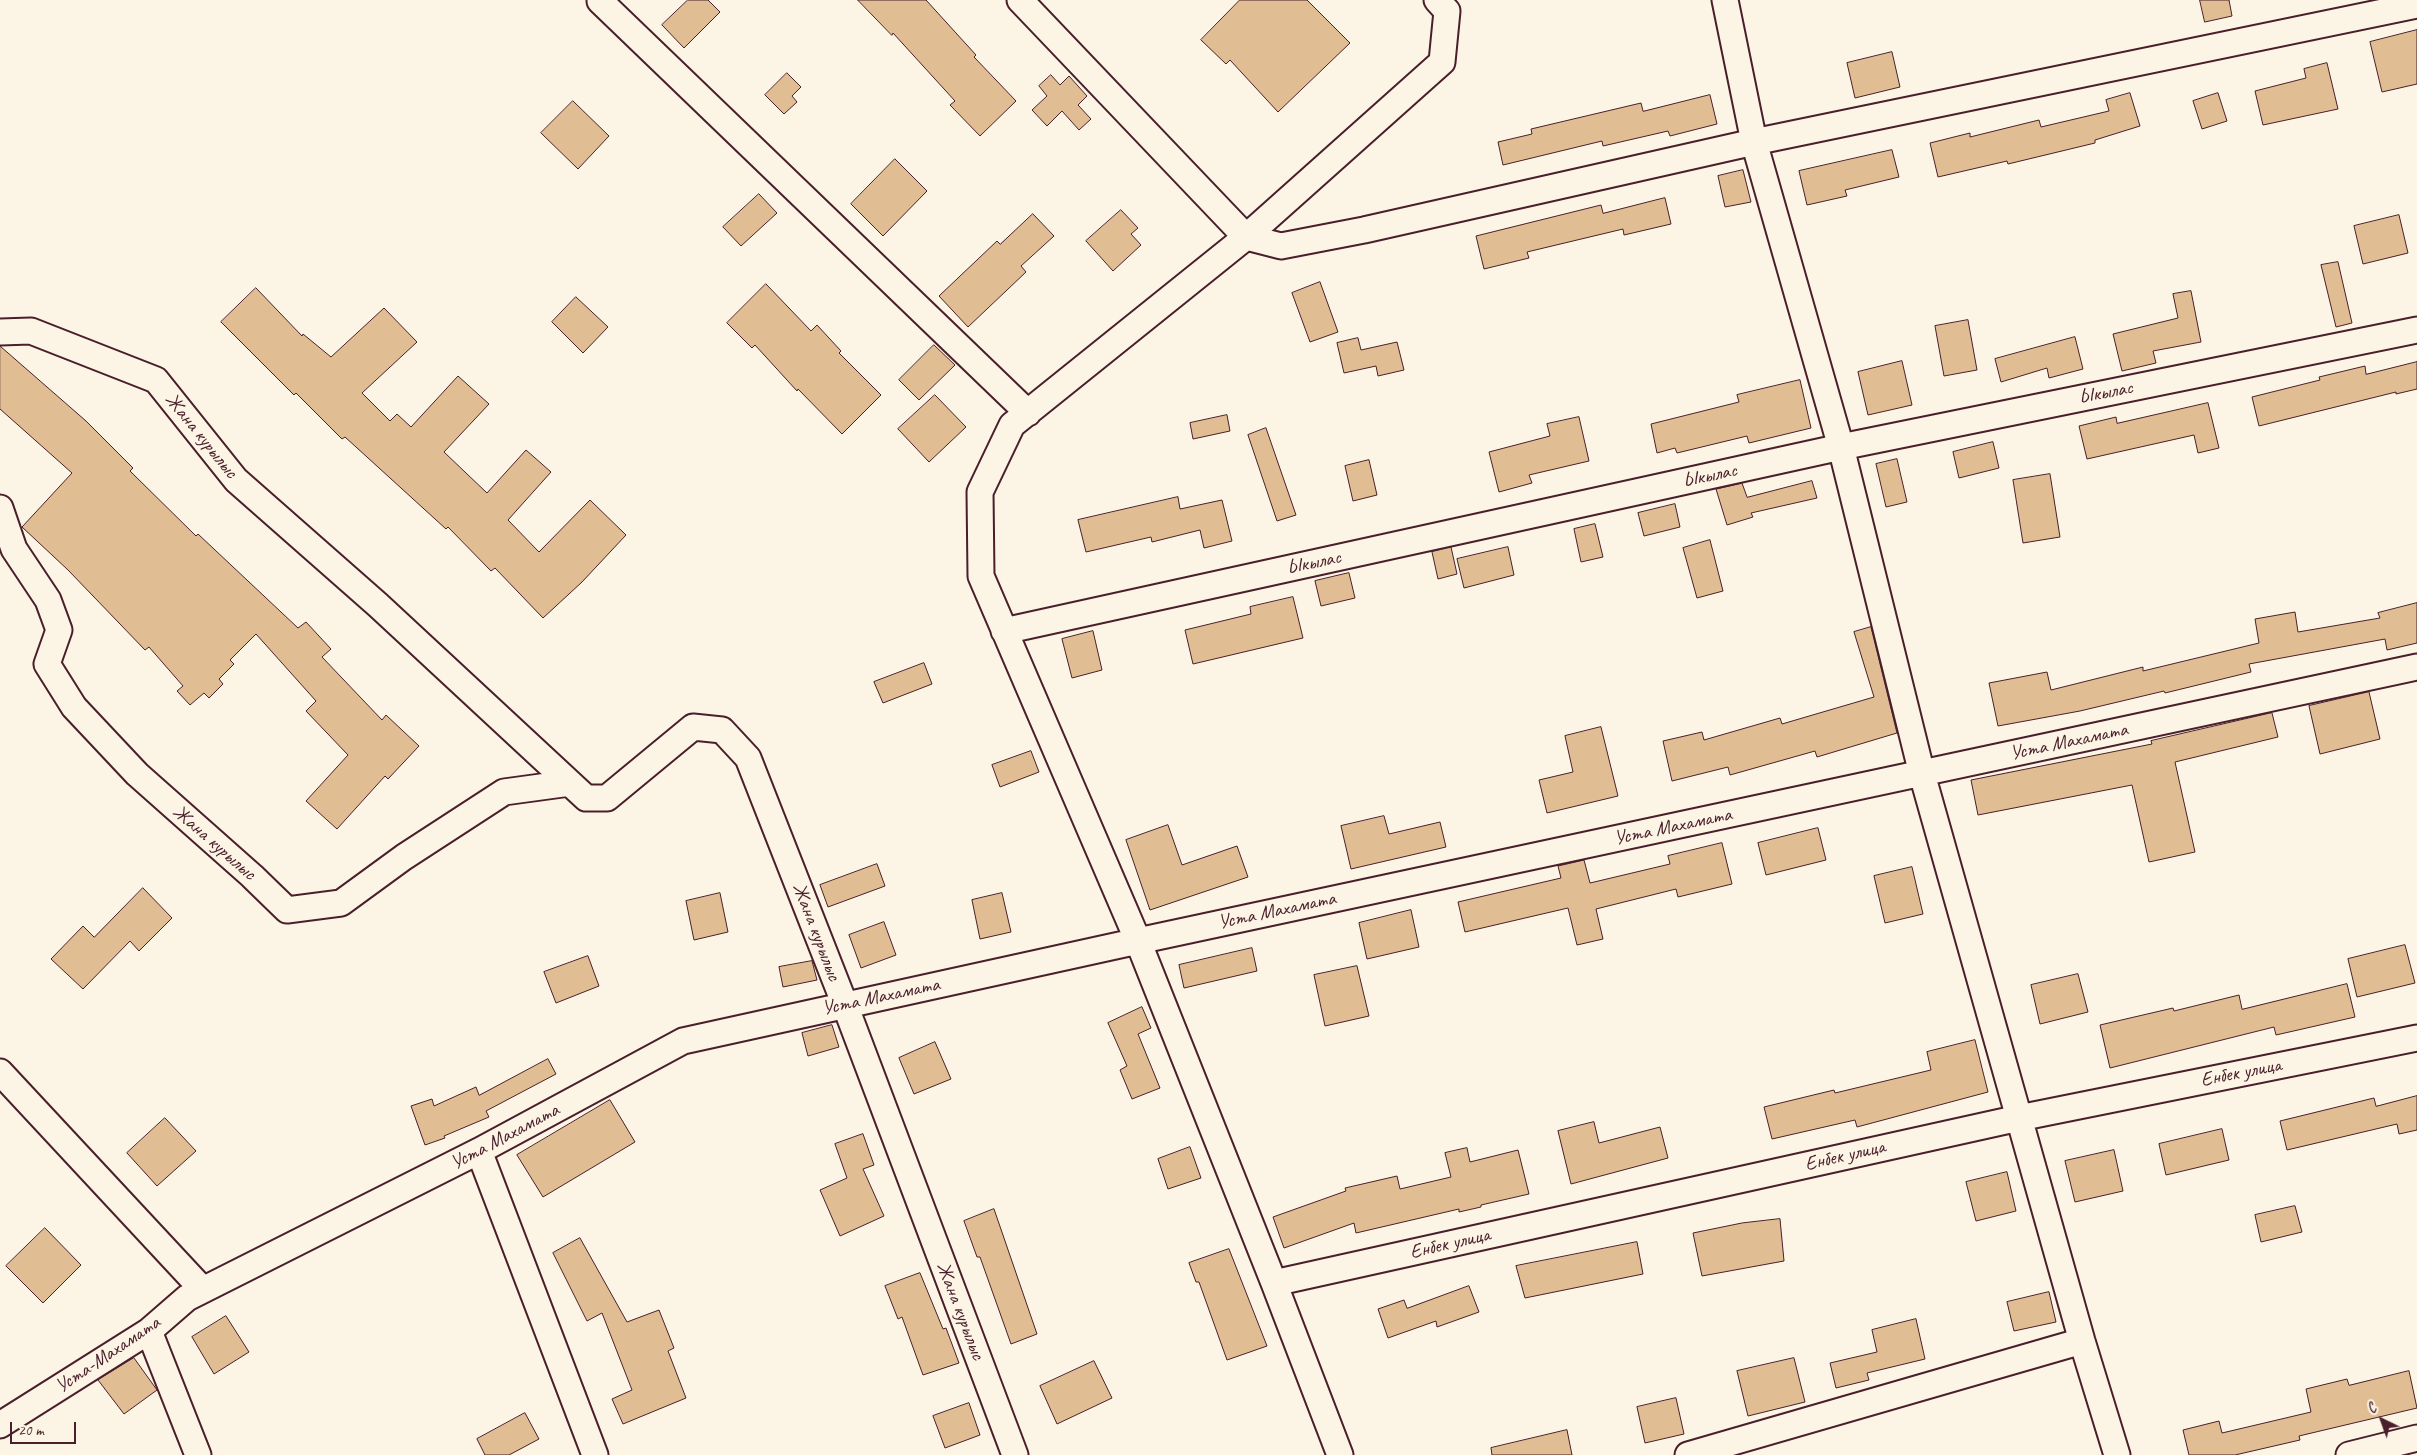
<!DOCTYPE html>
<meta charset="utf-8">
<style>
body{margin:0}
#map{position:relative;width:2417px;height:1455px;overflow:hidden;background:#fcf5e5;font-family:Caveat,sans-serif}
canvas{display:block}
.north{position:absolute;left:2357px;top:1395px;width:50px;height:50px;-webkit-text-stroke:4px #fcf5e5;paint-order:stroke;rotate:318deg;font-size:14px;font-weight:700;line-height:20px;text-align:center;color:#4a1f2b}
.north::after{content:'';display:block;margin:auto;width:18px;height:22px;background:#4a1f2b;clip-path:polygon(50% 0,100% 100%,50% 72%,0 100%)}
.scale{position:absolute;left:10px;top:1422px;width:66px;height:22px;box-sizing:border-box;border:2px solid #4a1f2b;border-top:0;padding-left:6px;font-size:15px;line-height:18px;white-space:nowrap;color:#4a1f2b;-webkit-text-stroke:4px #fcf5e5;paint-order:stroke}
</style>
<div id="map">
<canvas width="2417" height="1455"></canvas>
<div class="north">С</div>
<div class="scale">20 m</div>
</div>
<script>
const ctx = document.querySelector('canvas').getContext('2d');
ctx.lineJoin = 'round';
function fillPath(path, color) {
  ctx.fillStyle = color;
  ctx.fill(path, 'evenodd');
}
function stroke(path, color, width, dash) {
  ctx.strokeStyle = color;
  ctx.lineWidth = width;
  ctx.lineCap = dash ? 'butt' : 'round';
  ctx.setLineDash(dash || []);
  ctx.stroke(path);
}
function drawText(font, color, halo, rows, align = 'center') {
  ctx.font = font + ' Caveat,sans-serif';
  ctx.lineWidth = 4;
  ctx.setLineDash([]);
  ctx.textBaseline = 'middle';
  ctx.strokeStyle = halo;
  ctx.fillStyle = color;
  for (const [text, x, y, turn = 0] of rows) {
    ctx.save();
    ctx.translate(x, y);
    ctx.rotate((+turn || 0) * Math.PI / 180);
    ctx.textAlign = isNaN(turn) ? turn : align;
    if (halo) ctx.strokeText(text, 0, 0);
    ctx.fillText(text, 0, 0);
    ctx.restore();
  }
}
const building = new Path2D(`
 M688,0H708L720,12L684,48L662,25Z
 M858,0H926L976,55L974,57L1016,101L980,136L950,105L955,101L893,33L892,35Z
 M1240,0H1307L1350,43L1278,112L1230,60L1226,64L1201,40Z
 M2200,0H2229L2232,16L2205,22Z
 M2417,30V84L2382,92L2370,42Z
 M1892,52L1900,87L1855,98L1847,63Z
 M2327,63L2338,109L2263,125L2255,91L2306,78L2304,69Z
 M787,73L801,87L792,96L797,102L784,114L765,95Z
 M1051,75L1060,85L1069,76L1087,96L1078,105L1091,119L1079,130L1062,111L1047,126L1032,110L1047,96L1039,86Z
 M2130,93L2140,126L2095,140V143L2008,164L2007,161L1938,177L1930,143L1970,133V137L2039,120L2041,127L2109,111L2106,100Z
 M2218,93L2227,121L2202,129L2193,101Z
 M1710,95L1717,124L1670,136L1668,131L1603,146L1602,141L1503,165L1498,142L1532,134L1531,129L1641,103L1643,111Z
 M573,101L609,136L578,169L541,133Z
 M1892,150L1899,177L1845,190L1847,196L1807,205L1799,171Z
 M895,159L927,191L883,236L851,204Z
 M1743,170L1751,202L1725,207L1718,176Z
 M759,194L777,213L741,246L723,227Z
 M1665,198L1671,224L1624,235L1623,229L1527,252L1529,258L1484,269L1476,236L1601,205L1603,213Z
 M1121,210L1138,228L1131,234L1141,245L1113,271L1086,241Z
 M1033,214L1054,236L1021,266L1026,272L968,327L939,296L997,241L1000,244Z
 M2399,215L2408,253L2363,264L2354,226Z
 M2338,262L2352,323L2336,327L2321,265Z
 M1320,282L1338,332L1310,342L1292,293Z
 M766,284L811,331L817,325L841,351L839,353L881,395L842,434L798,389L797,391L755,345L752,348L727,323Z
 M256,288L302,336L303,334L331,357L384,308L417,342L362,393L390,421L397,414L411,427L458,376L489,404L444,452L487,493L526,450L551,472L508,520L539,552L590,500L626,535L582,582L543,618L495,568L491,571L448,527L446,529L345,437L342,439L296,393L294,395L221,322Z
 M2191,291L2201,342L2153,351L2156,363L2122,371L2113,334L2178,318L2173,294Z
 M576,297L608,327L583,353L552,322Z
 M1968,320L1977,370L1944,376L1935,326Z
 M2075,337L2083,369L2049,378L2047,368L2001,382L1995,359Z
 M1358,338L1361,350L1397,342L1404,370L1378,376L1376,366L1344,373L1337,343Z
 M934,345L955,365L919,400L899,380Z
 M0,346L86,421L133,468L130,471L196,536L198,534L298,628L306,622L331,649L322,657L382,720L386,715L419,746L388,779L385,776L337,829L306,801L348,755L306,711L316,701L256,634L230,660L234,664L219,679L223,684L209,698L204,693L190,705L177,691L183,686L149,647L145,650L68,570L22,527L72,473L0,409Z
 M1902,361L1912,405L1868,415L1858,372Z
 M2417,362V389L2396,394V392L2259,426L2252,397L2320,380L2319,377L2365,366L2366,374Z
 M1800,380L1811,428L1749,443L1747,436L1677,453L1675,448L1657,453L1651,424L1739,402L1737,395Z
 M935,395L966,427L929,462L898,429Z
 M2208,403L2219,448L2198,453L2194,435L2087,459L2079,426L2116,417L2117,423Z
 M1227,415L1230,431L1193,439L1190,423Z
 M1579,417L1589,461L1529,475L1532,483L1499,492L1489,452L1550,436L1547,424Z
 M1266,428L1296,515L1277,521L1248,435Z
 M1993,442L1999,468L1959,478L1953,452Z
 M1897,459L1907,502L1886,507L1876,464Z
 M1369,460L1377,495L1353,501L1345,466Z
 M2050,474L2060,537L2023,543L2013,480Z
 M1812,481L1817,498L1751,513L1753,517L1727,525L1716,489L1742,483L1747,497Z
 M1178,497L1180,509L1222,500L1232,541L1204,548L1200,530L1152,542L1151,537L1086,552L1078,520Z
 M1675,504L1680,527L1644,536L1638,513Z
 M1595,524L1603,557L1581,562L1574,529Z
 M1710,540L1723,591L1697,598L1683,548Z
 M1451,547L1457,574L1438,579L1432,552Z
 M1508,547L1514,575L1464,588L1457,559Z
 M1349,573L1355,598L1321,606L1315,581Z
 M1293,597L1303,638L1193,664L1185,630L1251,614L1250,607Z
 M2417,603V643L2387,650L2385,639L2249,664L2251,672L2165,693L2164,691L2080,711L1998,726L1989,683L2047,672L2051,690L2143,667V671L2259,643L2255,619L2295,612L2298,632L2380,618L2378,613Z
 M1871,627L1897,733L1817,757L1815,751L1730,775L1728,767L1672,781L1663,741L1702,732L1704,740L1780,718L1782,724L1874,697L1854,632Z
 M1093,631L1102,670L1072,678L1062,639Z
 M924,663L932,684L883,703L874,682Z
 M2369,692L2380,739L2320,754L2309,706Z
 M2272,713L2278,737L2175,762L2195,852L2149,862L2132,785L1978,815L1971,780L2152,744L2151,741Z
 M1601,727L1618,796L1547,813L1539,780L1573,772L1565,736Z
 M1031,751L1039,772L1000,787L992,765Z
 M1384,816L1389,834L1440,822L1446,847L1351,869L1341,826Z
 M1168,825L1182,865L1237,846L1248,877L1150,910L1126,840Z
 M1818,828L1826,860L1766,875L1758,843Z
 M1722,843L1732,884L1678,897L1676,889L1596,909L1603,939L1577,945L1568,908L1465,932L1458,902L1561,878L1558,866L1584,860L1590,883L1670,864L1668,856Z
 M877,864L885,886L828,907L820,885Z
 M1912,867L1923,914L1885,923L1874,876Z
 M143,888L172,918L139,951L130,941L83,989L51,959L83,926L94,937Z
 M720,893L728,932L694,940L686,901Z
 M1002,893L1011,932L980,939L972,900Z
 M1411,910L1419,947L1367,959L1359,923Z
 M884,922L896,955L861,968L849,935Z
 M2405,945L2415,983L2357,997L2348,959Z
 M1252,948L1257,971L1184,988L1179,965Z
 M588,956L599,986L556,1003L544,972Z
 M812,961L817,980L783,987L779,967Z
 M1357,966L1369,1016L1325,1026L1314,975Z
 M2078,974L2088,1012L2040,1024L2031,985Z
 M2347,984L2355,1017L2276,1035L2274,1027L2110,1068L2100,1025L2173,1008L2174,1011L2239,995L2242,1009Z
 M1142,1007L1151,1028L1138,1034L1160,1088L1132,1099L1120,1070L1127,1066L1108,1023Z
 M832,1025L839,1047L808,1056L802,1033Z
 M1975,1040L1988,1092L1857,1127L1855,1120L1772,1139L1764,1107L1834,1090L1835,1093L1931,1070L1927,1052Z
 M935,1042L951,1079L914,1094L899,1058Z
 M548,1059L556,1074L486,1111L489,1117L444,1136L445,1138L425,1145L411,1106L432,1099L434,1106L476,1087L479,1095Z
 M2417,1096V1130L2399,1134L2397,1124L2287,1150L2280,1121L2374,1098L2376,1106Z
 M610,1100L635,1142L543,1197L517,1155Z
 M165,1118L196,1151L157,1186L127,1153Z
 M1594,1122L1599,1143L1660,1127L1668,1158L1571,1184L1558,1131Z
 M2222,1129L2229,1160L2166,1175L2159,1144Z
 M863,1134L874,1165L863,1169L884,1216L840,1236L820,1190L847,1178L835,1144Z
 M1190,1147L1201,1178L1168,1189L1158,1159Z
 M1467,1148L1470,1162L1518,1150L1529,1194L1481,1205V1207L1459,1212V1209L1356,1233L1354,1223L1284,1248L1273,1217L1346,1191L1345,1188L1397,1176L1400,1189L1451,1177L1445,1153Z
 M2114,1150L2123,1191L2075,1202L2065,1161Z
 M2007,1172L2016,1211L1976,1221L1966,1182Z
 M2295,1206L2302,1232L2261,1242L2255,1215Z
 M994,1209L1037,1334L1011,1344L980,1257H977L964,1221Z
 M1780,1219L1784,1261L1702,1276L1693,1233L1742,1223Z
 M45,1228L81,1265L43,1303L6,1266Z
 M580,1238L627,1322L659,1310L674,1348L668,1351L686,1398L623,1424L612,1399L632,1390L602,1313L587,1321L553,1253Z
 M1637,1242L1643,1274L1525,1298L1516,1266Z
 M1229,1249L1267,1346L1227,1360L1199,1282H1196L1189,1263Z
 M920,1273L943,1329L946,1328L959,1363L923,1375L902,1317L898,1319L885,1286Z
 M1469,1286L1479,1312L1437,1327L1436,1321L1388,1338L1378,1309L1404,1300L1407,1308Z
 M2049,1292L2056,1322L2014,1331L2007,1302Z
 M226,1316L249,1352L214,1374L192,1337Z
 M1916,1319L1925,1359L1867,1373L1869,1380L1836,1388L1830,1363L1877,1352L1872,1330Z
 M134,1358L157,1390L124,1414L98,1380Z
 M1794,1358L1805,1402L1748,1416L1737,1371Z
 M1094,1361L1112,1398L1057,1424L1040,1386Z
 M2409,1371L2417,1408L2299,1436L2300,1440L2235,1455H2189L2183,1430L2219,1421L2222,1433L2311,1412L2306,1389L2347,1379L2349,1385Z
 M1676,1398L1684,1434L1645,1443L1637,1407Z
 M969,1403L980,1435L945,1448L933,1416Z
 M525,1413L539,1439L509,1455H485L477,1439Z
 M1567,1430L1572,1455H1492L1491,1448Z`);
const minor = new Path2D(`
 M1020,0L1246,237L1281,246L1364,230L1754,142L2417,5
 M1725,0L1754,142L1841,447L1922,774L2082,1341L2117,1455
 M600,1L1028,413
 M0,332L31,331L156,380L236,480L378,605L586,798H607L693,727L722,730L748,758L845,1005L1015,1455
 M0,508L14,549L48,600L59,630L47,664L74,707L137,774L252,876L287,910L341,903L404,857L504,792L570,783
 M1004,631L1841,447L2417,330
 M0,1072L203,1290
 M479,1151L595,1455
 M1274,1283L2019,1118L2417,1038
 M149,1331L198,1455
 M0,1425L149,1331L187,1298L479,1151L683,1041L1138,941L2417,667
 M1340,1455L1274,1283L1138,941L981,576L980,492L1012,425L1246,237L1442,62L1447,11L1437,0
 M1688,1455L2082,1341
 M2349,1455L2417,1438`);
const streetNames = [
 ["Ыкылас",2106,393,-11],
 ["Жана курылыс",201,436,51],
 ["Ыкылас",1710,476,-12],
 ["Ыкылас",1314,563,-12],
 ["Уста Махамата",2069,742,-12],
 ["Уста Махамата",1673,827,-12],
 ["Жана курылыс",214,843,41],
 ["Уста Махамата",1277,911,-12],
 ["Жана курылыс",816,932,69],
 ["Уста Махамата",881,997,-12],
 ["Енбек улица",2241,1073,-11],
 ["Уста Махамата",505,1137,-28],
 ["Енбек улица",1845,1156,-13],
 ["Енбек улица",1450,1244,-13],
 ["Жана курылыс",960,1311,69],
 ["Уста-Махамата",108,1355,-34]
];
fillPath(building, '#e0bd92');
stroke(building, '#4a1f2b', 1);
stroke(minor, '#4a1f2b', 29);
stroke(minor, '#fcf5e5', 25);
drawText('20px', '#4a1f2b', '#fcf5e5', streetNames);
</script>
